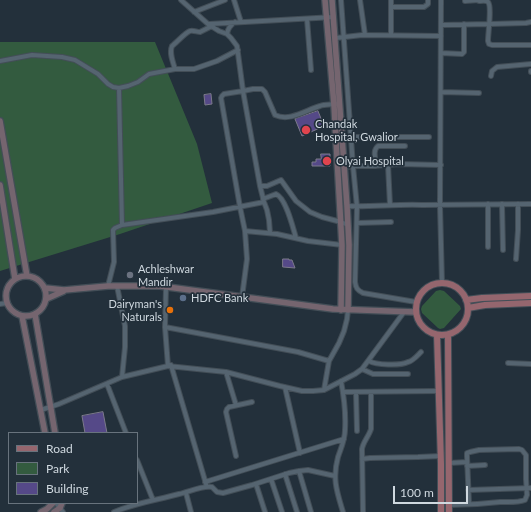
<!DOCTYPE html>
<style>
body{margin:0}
#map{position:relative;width:531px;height:512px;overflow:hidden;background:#23303b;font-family:Lato,sans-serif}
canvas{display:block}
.legend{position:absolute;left:8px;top:432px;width:130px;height:72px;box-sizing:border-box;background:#23303b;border:1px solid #68737d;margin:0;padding:5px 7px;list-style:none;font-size:12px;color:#cfd8df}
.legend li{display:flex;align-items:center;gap:8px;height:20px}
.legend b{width:20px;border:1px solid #68737d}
.scale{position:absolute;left:393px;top:486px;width:75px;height:18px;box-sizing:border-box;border:2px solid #cfd8df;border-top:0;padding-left:5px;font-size:12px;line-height:14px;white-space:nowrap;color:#cfd8df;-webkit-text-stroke:3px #23303b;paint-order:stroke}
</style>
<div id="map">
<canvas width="531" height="512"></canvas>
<ul class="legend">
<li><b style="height:5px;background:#95666e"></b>Road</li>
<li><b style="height:11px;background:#335b3f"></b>Park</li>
<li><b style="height:11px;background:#554988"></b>Building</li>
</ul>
<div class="scale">100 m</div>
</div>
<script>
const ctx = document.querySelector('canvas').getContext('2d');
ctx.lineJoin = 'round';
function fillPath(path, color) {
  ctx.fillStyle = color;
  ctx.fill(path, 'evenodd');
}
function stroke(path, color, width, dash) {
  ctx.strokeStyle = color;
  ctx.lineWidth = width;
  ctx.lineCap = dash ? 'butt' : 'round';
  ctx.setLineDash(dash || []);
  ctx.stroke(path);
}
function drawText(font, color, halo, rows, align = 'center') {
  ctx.font = font + ' Lato,sans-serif';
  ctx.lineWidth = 3.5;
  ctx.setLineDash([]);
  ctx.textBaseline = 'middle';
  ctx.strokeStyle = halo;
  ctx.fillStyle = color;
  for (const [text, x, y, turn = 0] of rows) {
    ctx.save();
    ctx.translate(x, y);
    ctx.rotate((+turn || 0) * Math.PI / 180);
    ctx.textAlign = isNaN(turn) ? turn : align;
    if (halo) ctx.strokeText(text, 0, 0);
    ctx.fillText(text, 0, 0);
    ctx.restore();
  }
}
const green = new Path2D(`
 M0,42H155L197,144L212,203L120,234L0,271Z
 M440,290L444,291L460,306L461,309L444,328L440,329L438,328L422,313L421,309L422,306L436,291Z`);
const building = new Path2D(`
 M211,94L212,104L205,105L204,95Z
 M318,111L324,126L302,136L295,119Z
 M321,154H330V166H312V162H316V159H321Z
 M283,259H289V260H292L295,268L283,267Z
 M103,412L107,433H85L82,416Z`);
const street = new Path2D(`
 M181,0L208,24L219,31L227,34L231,38L237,46L243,91L260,186L264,202L267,210L269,220L270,233
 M234,0L241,22
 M341,0L353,166L357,207L355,282C356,288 357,290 363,293L416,302
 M360,0L365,35
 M391,0V35
 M441,0L440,205L442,283
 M465,1L479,0
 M479,1C481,1 486,0 488,2C492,6 488,34 488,41L489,44L492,45H531
 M391,7H424L428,4V0
 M194,12L225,0
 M307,19L311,70
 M209,24L334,17
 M441,25L489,24L526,23L531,22
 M227,34C228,28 230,26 235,22
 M336,38L362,35L441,36
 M441,53L462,54L464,52V24
 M0,61L32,55L62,57L75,60L98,74L108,84L113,87L119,88L128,86L138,82L149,74L175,69H194L217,61L238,50
 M175,69C173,62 169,53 172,46C176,43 186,32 190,31C193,30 197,32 200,32L212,26
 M531,71V72
 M491,76L492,71L497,67L531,64
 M119,88L122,225
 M441,92L479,93
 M350,137H429
 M388,165L390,205
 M376,166C376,159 372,151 378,146H405
 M344,167L353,166H372L399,164L441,165
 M260,186H267L281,180L296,201L310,212L322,217L341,222L348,225
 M263,199L276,194C286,198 293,228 296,238
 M502,204L503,250
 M347,206C372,207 397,204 422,205L531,204
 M357,223L391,222
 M245,231L277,234L308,241L342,245
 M488,247V204
 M516,259L518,230V204
 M108,286L114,262L113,230L115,228L122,225L213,212L264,202
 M117,286L125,326V347L122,377
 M166,287L165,327L168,366
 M242,297L247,259L245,231L240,207L221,98L222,96L224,94L243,91L253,89H262L265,92L275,115C290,122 306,110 320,106C325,104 331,105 336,104
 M0,304L7,303
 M165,327L298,352L329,361
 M369,361C376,365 400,366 408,362C413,361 417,356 421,352
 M508,363L531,364
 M171,365L206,484
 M362,369L373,374H408
 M226,372L236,405
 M341,381C344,397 346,414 345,430C345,440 341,448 338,457C332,479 337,492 343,512
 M107,384L126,433
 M285,387L300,453
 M324,390L329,361L339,343L344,331L347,319L348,310
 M343,392L439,391
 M356,392L357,431
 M41,410L59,404L122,377L168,366L226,372L280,386L302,391H313L324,390L355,374L362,369L404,312
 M236,456L226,412L227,409L229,407L252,402
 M362,459L370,458L418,457L441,456
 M137,460L153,500
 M449,463L467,462
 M467,466L485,465
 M299,471L311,512
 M285,474L297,512
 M271,479L282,512
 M205,482L344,439
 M256,484L265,512
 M468,490L531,488
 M186,493L191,512
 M56,503L63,512
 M449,505C466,505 483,504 500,502C508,502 517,503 525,500L527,495L526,479V455L522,450L519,449L479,450L470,452L467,453V456L469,504
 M114,512C135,503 157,500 179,494C189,492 203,485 212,487L217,492L223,493L252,485L289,473L299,471L308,470L335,476
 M363,512L362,449C363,442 369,436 371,429V392`);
const secondary = new Path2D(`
 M325,0L334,105L342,245L341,310
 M332,0L347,206L349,245L348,310
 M0,121L27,276
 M0,185L15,279
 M6 296a20 20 0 1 1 40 0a20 20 0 1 1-40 0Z
 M45,288L64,290L108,286H160L333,309L415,312
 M46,299L64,291
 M35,314L55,433
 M22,316L45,433
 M41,512L47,509L53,503
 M54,512L60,508L62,503`);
const primary = new Path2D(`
 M416 309a26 26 0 1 1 52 0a26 26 0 1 1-52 0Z
 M466,300L482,298L531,296
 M468,308L485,305L531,303
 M437,335L441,464V512
 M448,335L449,512`);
const markers = [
 [306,130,5,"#e0444e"],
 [327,161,5,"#e0444e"],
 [130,275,4,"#6b7280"],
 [183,298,4,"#5c6f8a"],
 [170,310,4,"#e8710a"]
];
const poiNames = [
 ["Chandak",315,124],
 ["Hospital, Gwalior",315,137],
 ["Olyai Hospital",336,161],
 ["Achleshwar",138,269],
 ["Mandir",138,282],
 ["HDFC Bank",191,298],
 ["Dairyman's",162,304,"right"],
 ["Naturals",162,317,"right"]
];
fillPath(green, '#335b3f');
fillPath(building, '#554988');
stroke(building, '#7c7a8b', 1);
stroke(street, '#434e57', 6);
stroke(secondary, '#434e57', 8);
stroke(primary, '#434e57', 8);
stroke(street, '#556470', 4);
stroke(secondary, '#75656f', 5.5);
stroke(primary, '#95666e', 6);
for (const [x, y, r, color] of markers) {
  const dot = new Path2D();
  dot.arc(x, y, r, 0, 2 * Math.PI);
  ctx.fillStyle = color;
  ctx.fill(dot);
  stroke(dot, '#23303b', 1.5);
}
drawText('11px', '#cfd8df', '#23303b', poiNames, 'left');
</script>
